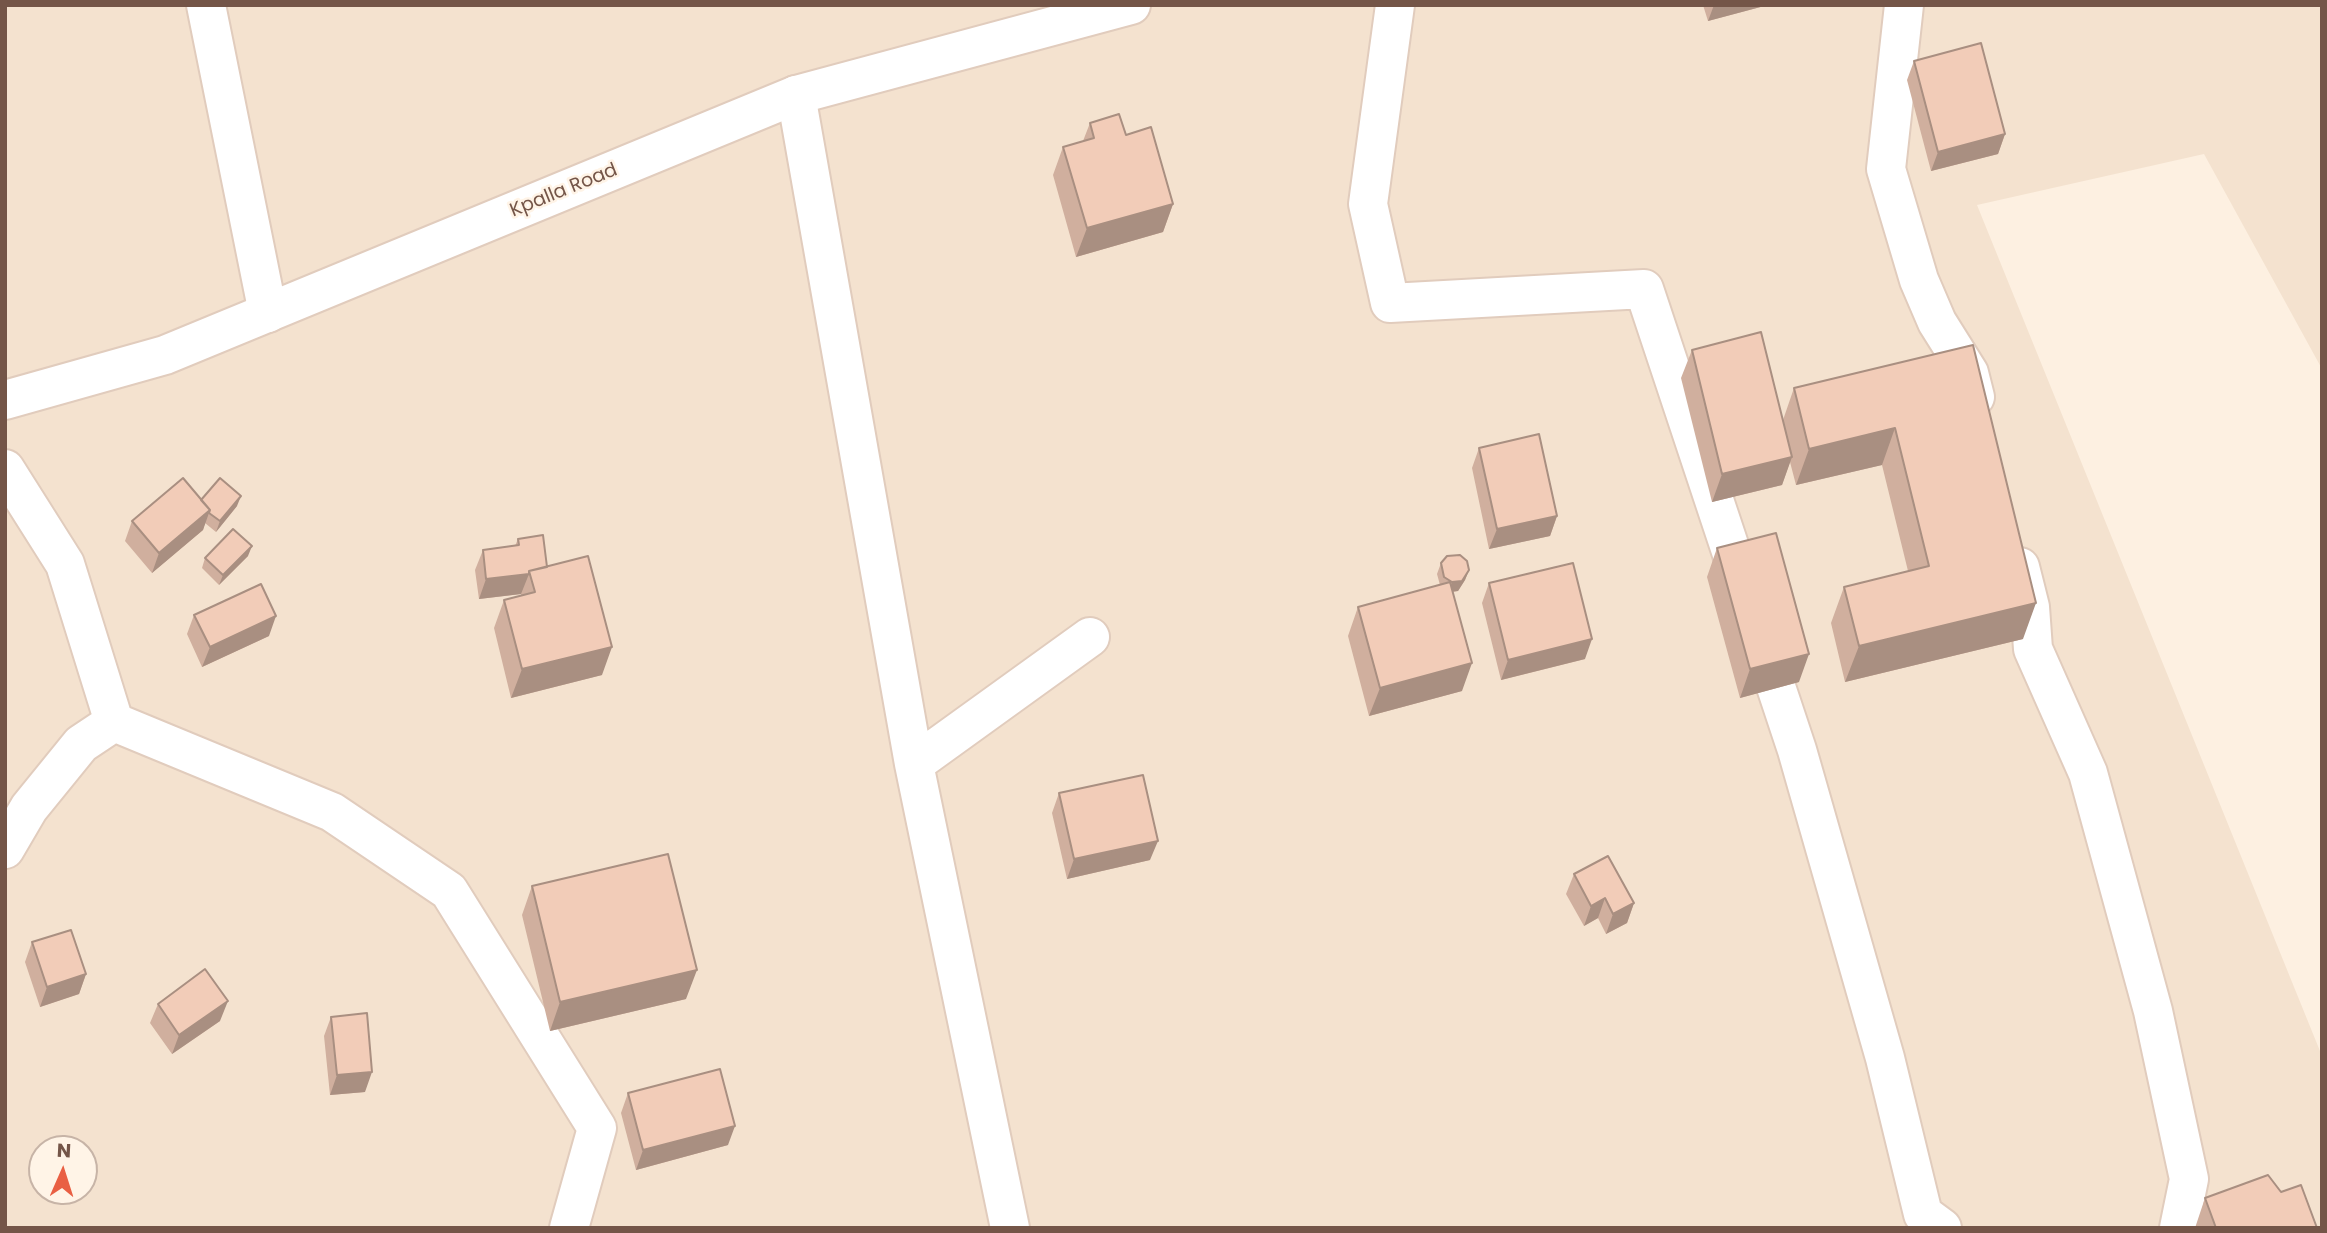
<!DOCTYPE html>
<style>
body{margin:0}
#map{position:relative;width:2327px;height:1233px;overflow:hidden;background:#fdf0e1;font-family:Poppins,sans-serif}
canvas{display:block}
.frame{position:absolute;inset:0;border:7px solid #745548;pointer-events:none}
.north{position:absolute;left:28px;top:1135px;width:70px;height:70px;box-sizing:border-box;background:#fff4e7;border:2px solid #c7b4a7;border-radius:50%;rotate:3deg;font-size:19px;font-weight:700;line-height:28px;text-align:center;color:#745548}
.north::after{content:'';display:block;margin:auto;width:24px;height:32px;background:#e95f43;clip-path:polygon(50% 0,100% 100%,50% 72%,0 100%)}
</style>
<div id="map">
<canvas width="2327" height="1233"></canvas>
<div class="frame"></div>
<div class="north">N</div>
</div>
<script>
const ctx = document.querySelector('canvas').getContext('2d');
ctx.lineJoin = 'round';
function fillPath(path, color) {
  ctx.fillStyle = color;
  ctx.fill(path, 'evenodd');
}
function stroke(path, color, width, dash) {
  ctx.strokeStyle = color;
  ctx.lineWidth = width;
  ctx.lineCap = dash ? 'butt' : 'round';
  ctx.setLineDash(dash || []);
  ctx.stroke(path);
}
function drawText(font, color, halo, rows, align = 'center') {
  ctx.font = font + ' Poppins,sans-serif';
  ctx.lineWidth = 5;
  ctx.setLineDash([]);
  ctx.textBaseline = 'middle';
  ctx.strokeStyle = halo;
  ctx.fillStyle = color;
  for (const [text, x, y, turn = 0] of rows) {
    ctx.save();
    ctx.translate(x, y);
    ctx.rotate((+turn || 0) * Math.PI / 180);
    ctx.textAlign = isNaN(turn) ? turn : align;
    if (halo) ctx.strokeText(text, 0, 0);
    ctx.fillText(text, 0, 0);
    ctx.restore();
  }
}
const residential = new Path2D(`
 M5,5H2322V369L2204,154L1977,205L2322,1056V1228H5ZM42,1149H84V1191H42Z`);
const minor = new Path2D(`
 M206,5L268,313
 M1395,5L1368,204L1390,303L1644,289L1797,750L1885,1058L1923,1214L1942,1228
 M1904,5L1886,169L1919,280L1937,322L1969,373L1975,397
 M796,95L914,764L1010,1228
 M5,469L65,564L114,722L332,812L449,891L597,1128L569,1228
 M2020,567L2030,607L2033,649L2088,773L2153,1011L2189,1179L2179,1228
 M914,764L1090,637
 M5,849L29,808L81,744L114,722`);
const tertiary = new Path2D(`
 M5,400L165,355L796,95L1131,5`);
const wall = new Path2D(`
 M1703,5H1768L1708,21Z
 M1914,61L2005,134L1998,154L1931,171L1907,80Z
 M1090,123L1126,135L1173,204L1163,232L1076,257L1053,175L1063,147L1083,141Z
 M1973,345L2023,639L1845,682L1831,623L1844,587L1908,571L1882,465L1796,485L1790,462L1782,485L1712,502L1681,378L1692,350L1783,420L1794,388Z
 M1479,448L1557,516L1550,536L1489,549L1472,468Z
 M237,506L216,532L205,523L203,530L152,573L125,541L132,521Z
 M518,539L547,567L602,675L511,698L494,628L504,600L521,596V594L479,599L475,570L483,550L515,546Z
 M1717,548L1799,682L1740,698L1707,577Z
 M248,556L219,585L202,568L205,558Z
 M1441,563L1469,570L1465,580L1458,591L1453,592L1462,691L1369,716L1348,636L1358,607L1440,585L1437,574Z
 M1489,583L1585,659L1501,680L1482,603Z
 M194,615L269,636L202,667L187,634Z
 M1059,793L1150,860L1067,879L1052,813Z
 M1574,874L1634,903L1627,923L1606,934L1598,918L1584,926L1566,894Z
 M532,886L686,999L550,1031L522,915Z
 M32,942L86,974L79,994L40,1007L25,962Z
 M158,1004L220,1021L172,1054L150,1023Z
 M331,1017L365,1092L330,1095L324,1036Z
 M628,1093L728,1145L636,1170L621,1113Z
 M2281,1192L2317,1228H2195L2205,1198Z`);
const shadedWall = new Path2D(`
 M1714,5H1768L1708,21Z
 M2005,134L1998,154L1931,171L1938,152Z
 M1173,204L1163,232L1076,257L1087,228Z
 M1895,428L1882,465L1796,485L1809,449Z
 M1792,457L1782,485L1712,502L1722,474Z
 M241,496L237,506L216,532L220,521Z
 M210,510L203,530L152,573L159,553Z
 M1557,516L1550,536L1489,549L1497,529Z
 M252,546L248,556L219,585L223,575Z
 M1469,570L1465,580L1458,591L1448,592L1452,582Z
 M529,574L521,594L479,599L486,579Z
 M2036,603L2023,639L1845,682L1859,646Z
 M276,616L269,636L202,667L210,647Z
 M1592,639L1585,659L1501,680L1508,660Z
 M612,647L602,675L511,698L522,669Z
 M1809,654L1799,682L1740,698L1750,669Z
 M1472,663L1462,691L1369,716L1380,688Z
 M1158,841L1150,860L1067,879L1074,859Z
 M1605,898L1598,918L1584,926L1591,906Z
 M1634,903L1627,923L1606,934L1613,914Z
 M697,970L686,999L550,1031L560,1002Z
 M86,974L79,994L40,1007L47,987Z
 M228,1001L220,1021L172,1054L179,1035Z
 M372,1072L365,1092L330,1095L337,1075Z
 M735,1126L728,1145L636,1170L643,1150Z`);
const building = new Path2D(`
 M1981,43L2005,134L1938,152L1914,61Z
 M1119,114L1126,135L1151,127L1173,204L1087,228L1063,147L1094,138L1090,123Z
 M1761,332L1792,457L1722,474L1692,350Z
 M1973,345L2036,603L1859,646L1844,587L1929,566L1895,428L1809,449L1794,388Z
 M1539,434L1557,516L1497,529L1479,448Z
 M183,478L210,510L159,553L132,521Z
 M220,478L241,496L220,521L209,513L210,510L201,500Z
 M233,529L252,546L223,575L205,558Z
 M1776,533L1809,654L1750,669L1717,548Z
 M543,535L547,567L529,571V574L486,579L483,550L519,545L518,539Z
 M1460,555L1467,561L1469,570L1462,581L1452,582L1444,577L1441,563L1447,556Z
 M588,556L612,647L522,669L504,600L535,592L529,571Z
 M1573,563L1592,639L1508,660L1489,583Z
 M1450,582L1472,663L1380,688L1358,607Z
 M261,584L276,616L210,647L194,615Z
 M1143,775L1158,841L1074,859L1059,793Z
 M668,854L697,970L560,1002L532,886Z
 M1608,856L1634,903L1613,914L1605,898L1591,906L1574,874Z
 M71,930L86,974L47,987L32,942Z
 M205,969L228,1001L179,1035L158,1004Z
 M367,1013L372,1072L337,1075L331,1017Z
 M720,1069L735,1126L643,1150L628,1093Z
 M2268,1175L2281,1192L2301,1185L2317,1228H2216L2205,1198Z`);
const streetNames = [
 ["Kpalla Road",564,191,-22]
];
fillPath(residential, '#f4e2cf');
stroke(minor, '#e1ccbd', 42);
stroke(tertiary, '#e1ccbd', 42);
stroke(minor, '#fff', 38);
stroke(tertiary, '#fff', 38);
fillPath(wall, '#d0af9e');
fillPath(shadedWall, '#a98f81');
fillPath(building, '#f2ccb8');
stroke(building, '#a98f81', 2);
drawText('19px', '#745548', '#fff4e7', streetNames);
</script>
